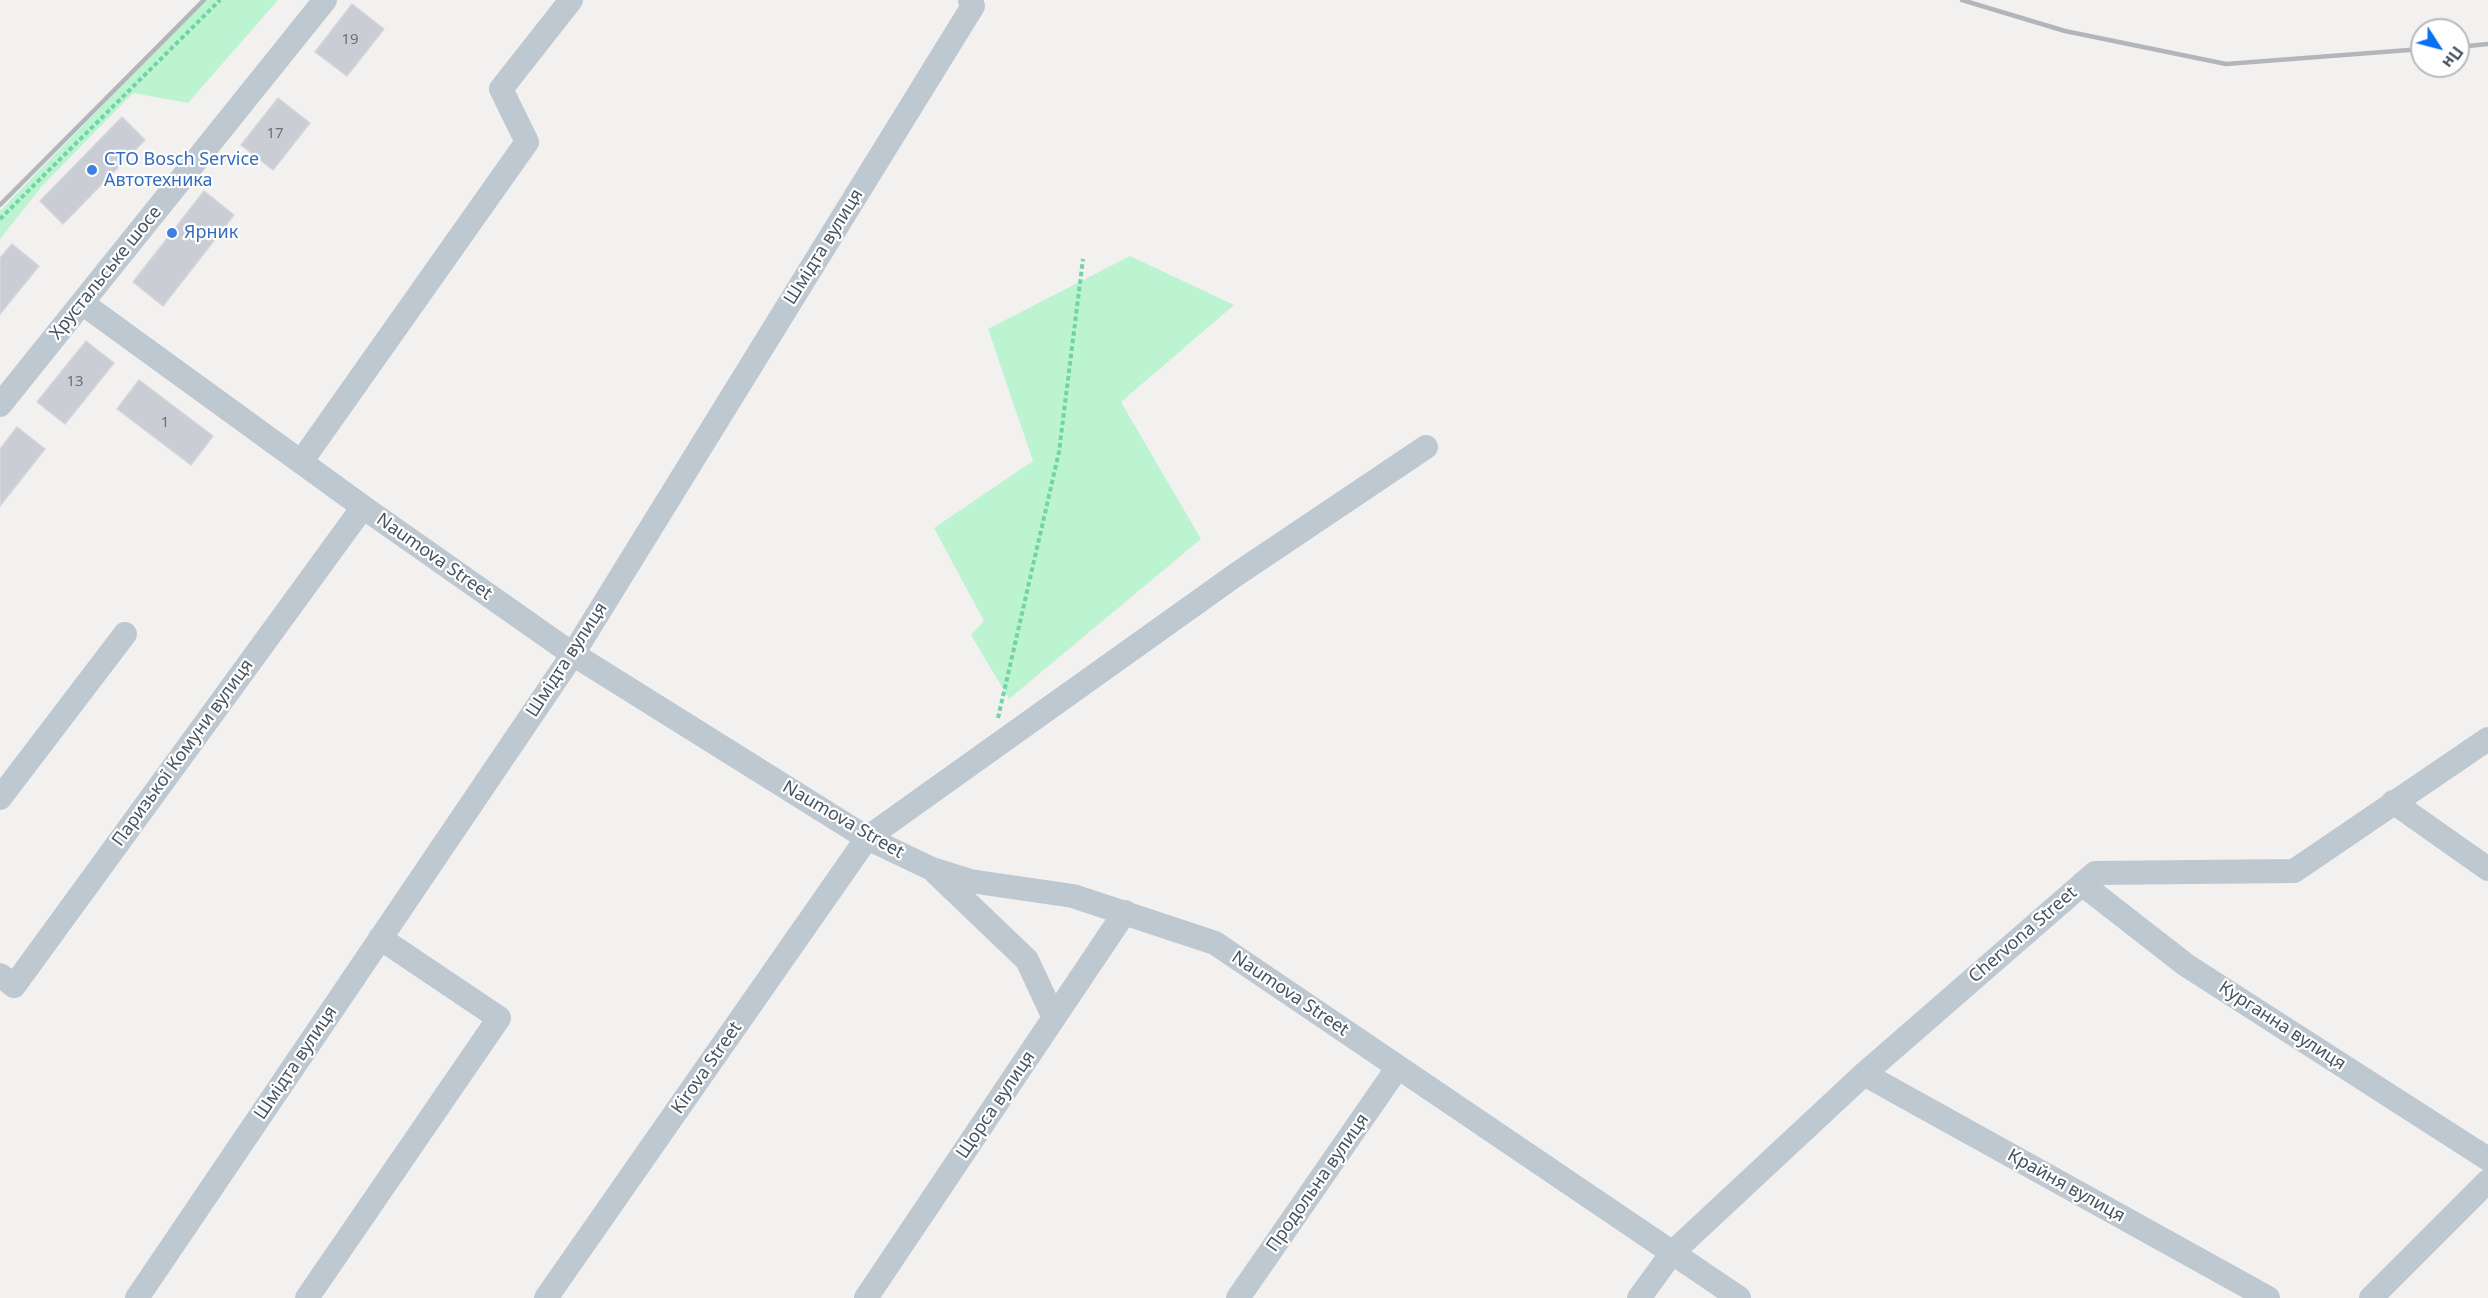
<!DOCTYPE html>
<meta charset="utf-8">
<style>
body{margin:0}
#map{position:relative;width:2488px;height:1298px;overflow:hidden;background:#f3f0f0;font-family:"Noto Sans",sans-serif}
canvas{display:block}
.north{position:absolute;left:2410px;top:18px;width:60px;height:60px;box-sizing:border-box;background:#fff;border:2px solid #b5bbbf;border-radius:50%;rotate:126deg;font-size:16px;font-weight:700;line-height:24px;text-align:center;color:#475460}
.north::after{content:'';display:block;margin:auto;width:21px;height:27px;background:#0a70f3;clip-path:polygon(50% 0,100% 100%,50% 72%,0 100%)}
</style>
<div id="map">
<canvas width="2488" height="1298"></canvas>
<div class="north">Пн</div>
</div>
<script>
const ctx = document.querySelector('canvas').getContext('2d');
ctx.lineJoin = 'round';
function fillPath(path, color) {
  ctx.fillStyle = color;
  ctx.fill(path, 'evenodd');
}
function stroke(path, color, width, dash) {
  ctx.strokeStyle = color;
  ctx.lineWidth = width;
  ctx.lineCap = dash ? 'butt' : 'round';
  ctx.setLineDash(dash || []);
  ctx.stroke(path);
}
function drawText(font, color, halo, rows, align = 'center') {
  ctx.font = font + ' "Noto Sans",sans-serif';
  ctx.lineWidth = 4.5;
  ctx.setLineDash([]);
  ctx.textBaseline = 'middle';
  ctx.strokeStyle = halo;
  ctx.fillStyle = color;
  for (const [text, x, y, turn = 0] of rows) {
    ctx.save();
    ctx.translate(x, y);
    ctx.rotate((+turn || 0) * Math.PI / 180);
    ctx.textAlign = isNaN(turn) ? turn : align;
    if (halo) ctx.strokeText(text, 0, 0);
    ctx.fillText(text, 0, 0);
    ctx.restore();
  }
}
const green = new Path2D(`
 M205,0H278L188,103L133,93L42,186L0,239V211Z
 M1130,256L1234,305L1121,402L1201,539L1009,699L971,635L984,621L934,528L1033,461L988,329Z`);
const building = new Path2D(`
 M352,4L384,29L347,76L315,52Z
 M278,98L310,123L273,170L241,145Z
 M122,117L145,140L63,224L40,201Z
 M204,191L234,215L163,306L133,282Z
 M12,244L39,266L0,314V258Z
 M86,341L114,363L65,424L37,402Z
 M139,380L213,436L191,465L117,409Z
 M17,427L45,449L0,506V449Z`);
const path = new Path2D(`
 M0,219L220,0
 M998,718L1059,452L1083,259`);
const minor = new Path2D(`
 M82,303L363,507L568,651L867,838L932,869L970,881L1073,896L1215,943L1739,1298
 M0,405L325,0
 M301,462L527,142L501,89L571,0
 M0,798L125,634
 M2393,802L2488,869
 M936,873L1027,960L1054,1018
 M2082,884L2186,965L2488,1159
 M0,975L14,986L363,507
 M1864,1074L2268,1298
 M137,1298L573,654L973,6L970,0
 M307,1298L499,1018L380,938
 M546,1298L867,838L1237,574L1426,447
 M866,1298L1125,912
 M1238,1298L1398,1067
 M1639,1298L1672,1253L1864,1074L2095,873L2294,871L2488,739
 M2371,1298L2488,1181`);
const rail = new Path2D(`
 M1962,0L2065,31L2226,64L2422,49
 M2458,47L2488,44
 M0,205L204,0`);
const markers = [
 [92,170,6,"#3f7fe0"],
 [172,233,6,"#3f7fe0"]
];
const numberNames = [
 ["19",350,40],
 ["17",275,134],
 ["13",75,382],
 ["1",165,423]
];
const shopNames = [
 ["СТО Bosch Service",104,160],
 ["Автотехника",104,181],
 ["Ярник",184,233]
];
const streetNames = [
 ["Шмідта вулиця",824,247,-58],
 ["Хрустальське шосе",106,273,-51],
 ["Naumova Street",434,557,35],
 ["Шмідта вулиця",567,660,-57],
 ["Паризької Комуни вулиця",183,753,-54],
 ["Naumova Street",843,820,30],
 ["Chervona Street",2023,935,-41],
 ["Naumova Street",1290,994,34],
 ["Курганна вулиця",2282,1026,33],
 ["Шмідта вулиця",296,1063,-56],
 ["Kirova Street",707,1068,-55],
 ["Щорса вулиця",996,1105,-56],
 ["Продольна вулиця",1318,1183,-55],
 ["Крайня вулиця",2066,1186,29]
];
fillPath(green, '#bcf3d1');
fillPath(building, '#cacdd3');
stroke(building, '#d4d6dc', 1.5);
stroke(path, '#71d4a3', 4, [4.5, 3]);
stroke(minor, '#bdc8d1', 24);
stroke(rail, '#b2b6bb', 4.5);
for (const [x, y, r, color] of markers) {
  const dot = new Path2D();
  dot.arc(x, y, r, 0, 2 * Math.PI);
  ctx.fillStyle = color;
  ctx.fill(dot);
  stroke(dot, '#fff', 2);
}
drawText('15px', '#68727d', null, numberNames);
drawText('18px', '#366cbe', '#fff', shopNames, 'left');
drawText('18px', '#475460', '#fff', streetNames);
</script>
